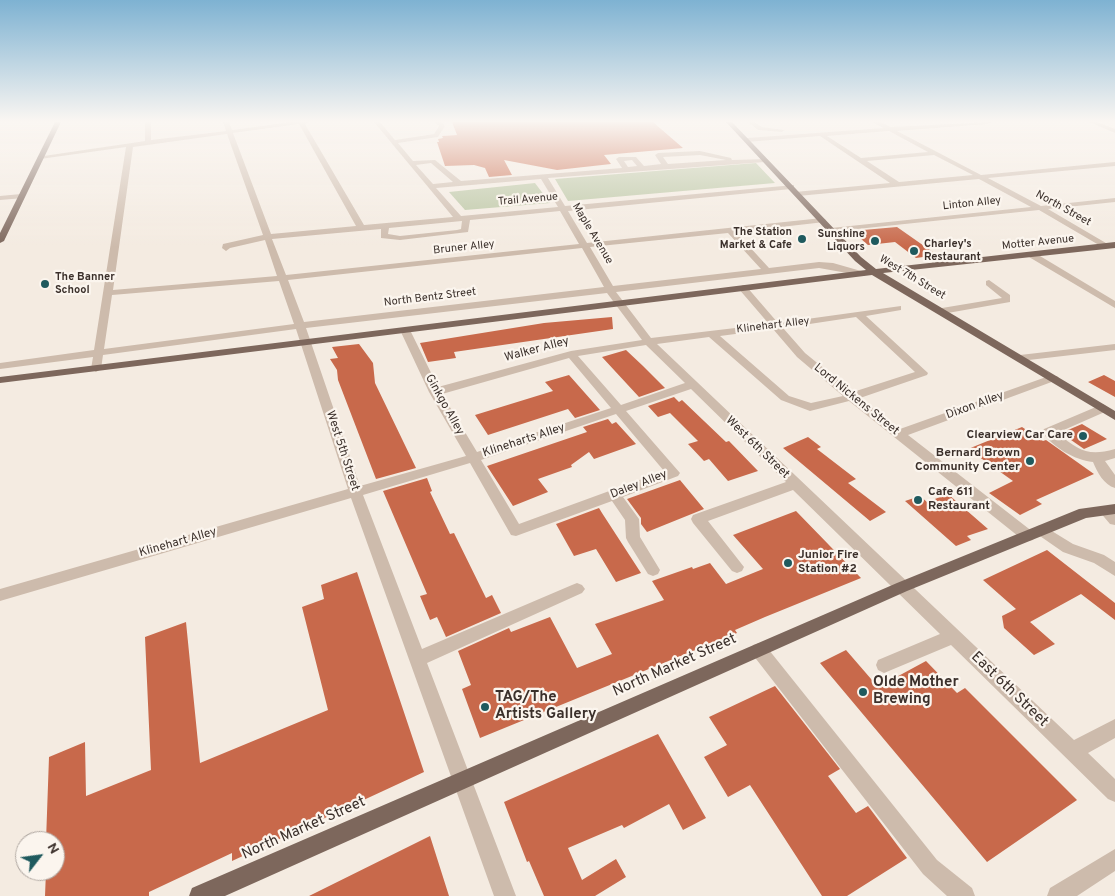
<!DOCTYPE html>
<style>
body{margin:0}
#map{position:relative;width:1115px;height:896px;overflow:hidden;background:#f4ebe1;font-family:Overpass,sans-serif}
canvas{display:block}
.north{position:absolute;left:15px;top:831px;width:50px;height:50px;box-sizing:border-box;background:#fbf5ee;border:1px solid #aea6a0;border-radius:50%;rotate:60deg;font-size:14px;font-weight:700;line-height:20px;text-align:center;color:#3b302b}
.north::after{content:'';display:block;margin:auto;width:18px;height:22px;background:#1f5a5e;clip-path:polygon(50% 0,100% 100%,50% 72%,0 100%)}
</style>
<div id="map">
<canvas width="1115" height="896"></canvas>
<div class="north">N</div>
</div>
<script>
const ctx = document.querySelector('canvas').getContext('2d');
ctx.lineJoin = 'round';
function fillPath(path, color) {
  ctx.fillStyle = color;
  ctx.fill(path, 'evenodd');
}
function stroke(path, color, width, dash) {
  ctx.strokeStyle = color;
  ctx.lineWidth = width;
  ctx.lineCap = dash ? 'butt' : 'round';
  ctx.setLineDash(dash || []);
  ctx.stroke(path);
}
function drawText(font, color, halo, rows, align = 'center') {
  ctx.font = font + ' Overpass,sans-serif';
  ctx.lineWidth = 4.5;
  ctx.setLineDash([]);
  ctx.textBaseline = 'middle';
  ctx.strokeStyle = halo;
  ctx.fillStyle = color;
  for (const [text, x, y, turn = 0] of rows) {
    ctx.save();
    ctx.translate(x, y);
    ctx.rotate((+turn || 0) * Math.PI / 180);
    ctx.textAlign = isNaN(turn) ? turn : align;
    if (halo) ctx.strokeText(text, 0, 0);
    ctx.fillText(text, 0, 0);
    ctx.restore();
  }
}
const green = new Path2D(`
 M756,163L775,183L568,201L555,179Z
 M535,183L550,203L465,210L449,192Z`);
const building = new Path2D(`
 M452,122H653L683,148L604,155L611,164L557,170L504,160L512,175L489,177L485,168L474,165L445,166L437,142H439L438,139L443,138L442,136L457,135Z
 M897,227L937,255L916,258L895,242L868,245L852,231Z
 M612,317L613,329L454,352L456,358L428,362L420,343L544,323Z
 M359,344L373,363L375,383L416,468L376,479L338,380L337,370L330,359L338,358L332,347Z
 M626,350L643,366L665,388L639,397L602,357Z
 M569,375L600,410L575,418L568,409L488,435L475,415L553,391L545,382Z
 M1104,375L1115,381V397L1088,382Z
 M674,397L679,402L682,400L726,442L729,441L758,471L728,481L709,459L704,461L688,444L698,441L670,413L658,417L648,406Z
 M608,419L612,424L616,422L636,444L594,459L589,452L571,465L572,467L538,479L548,492L513,506L487,466L587,432L583,427Z
 M1082,424L1107,439L1084,449L1061,433Z
 M1022,427L1043,441L1046,440L1094,474L1036,500L1042,504L1020,515L989,493L1013,481L968,449Z
 M808,437L821,447L817,449L856,479L848,483L886,512L870,521L783,448Z
 M427,478L432,491L430,492L450,534L454,533L486,598L492,595L501,613L446,637L437,617L430,620L420,596L427,594L383,491Z
 M680,480L704,509L647,532L641,524V518L627,499Z
 M948,494L965,509L988,529L967,536L971,540L956,546L905,501L920,496L927,502Z
 M599,508L602,513L641,573L616,582L596,549L574,556L556,524Z
 M796,511L861,578L765,617L735,630L737,633L480,738L462,689L471,685L458,651L509,628L511,632L550,617L577,668L612,654L595,624L664,600L652,581L692,567L693,569L710,563L726,584L763,569L733,535Z
 M1047,550L1115,603V620L1081,594L1030,622L1055,644L1034,655L1004,628L1002,616L1016,609L983,580Z
 M357,572L424,772L232,861V853L149,892V896H45L46,871H55V841H46L49,757L85,742L86,796L151,770L145,637L186,622L200,763L328,710L302,607L324,599L321,585Z
 M846,650L878,687L926,661L957,693L965,688L1077,800L987,862L820,663Z
 M775,686L840,769L828,776L856,813L868,806L907,858L847,896H822L750,785L728,797L704,757L727,745L709,717Z
 M658,734L706,818L683,830L669,804L624,828L622,825L568,848L582,880L616,859L626,877L595,896H544L529,861L527,862L504,802Z
 M430,836L449,896H309Z`);
const minor = new Path2D(`
 M145,122H151V140L226,131L223,122H229L232,130L292,122H307L305,124L364,225L453,217L374,122H380L395,140L434,134L439,126L435,122H441L445,126L438,137L398,143L413,161L435,160L461,181L622,168L616,159L619,157H636L644,166L661,164L655,155L658,153L700,151L731,158L732,160L767,159L768,160L765,162L548,178L565,206L794,185V189H791L568,211L587,243L822,218L826,220L825,222L736,232L769,268L819,262L833,263L868,273L864,276L819,268L616,292L651,338L769,324L738,288L743,285L746,286L778,323L901,306V310L866,316L928,373L927,375L860,398L900,429L1049,376H1057L1059,378L1057,380L908,435L1033,532L1035,536L1033,540L1028,541L1023,540L849,401L810,411L781,400L709,337L657,344L1074,740L1115,719V738L1088,753L1115,779V802L1108,799L951,645L884,673L878,670L876,665L878,660L940,634L793,490L708,521L744,567L742,571L737,573L732,571L693,523L691,519L693,515L786,482L691,389L626,411L680,473L678,476L623,497L639,519L640,537L660,570L658,574L653,576L648,574L628,542L626,538L625,520L612,501L516,536L511,535L470,463L363,495L422,649L572,585L577,583L582,585L585,589L582,593L427,663L516,896H494L351,498L0,601V589L348,489L296,329L103,355L101,369L96,372L91,369L93,357L0,369V363L94,350L126,147L40,159L37,157L145,141ZM299,124L356,226L271,234L233,133ZM227,134L263,235L223,244L222,248L226,251L230,248L265,240L277,276L113,290L133,147ZM700,155L726,160L668,164L663,157ZM632,160L637,166L628,167L624,161ZM431,163L453,182L433,184L416,165ZM541,179L558,207L461,216L436,188ZM560,211L579,244L286,275L272,239L381,229V238L400,240L468,232L470,220ZM462,221L461,229L457,230L400,236L388,234L389,228ZM728,233L761,269L613,286L590,247ZM582,248L604,287L304,322L288,280ZM279,281L294,324L104,349L112,295ZM607,293L642,340L571,351L438,387L410,330L409,328H401L400,330L429,392L466,456L360,486L306,328ZM856,317L915,372L853,392L805,353L783,328ZM773,329L797,357L843,396L811,403L789,396L720,336ZM646,345L685,383L621,405L578,356ZM569,358L611,408L477,452L442,394ZM616,414L664,471L519,524L481,460Z
 M748,122H754L762,127L785,130L782,132L758,130Z
 M873,122H880L891,127L991,122L988,124L897,131L981,175L1115,162V166L988,178L1041,206L1115,198V202L1048,209L1111,246L1104,248L1039,210L828,232L827,230L831,228L1031,207L979,179L798,196H795V192L890,183L820,136L747,142L744,140L747,138L883,128ZM889,131L928,152L861,158L827,136ZM934,155L973,175L899,182L867,161Z
 M1089,122H1097L1115,129V133Z
 M21,194H24V198L0,200V196Z
 M1029,253H1035L1115,301V308L1029,257Z
 M989,280L1010,295V302L942,314L937,311L942,308L1002,298L986,285V281Z
 M1115,344V350L1020,361L1015,358L1020,355Z
 M1103,404L1109,408L1107,411L1057,433C1079,450 1087,457 1115,449V458L1105,461L1115,475V488C1104,485 1097,472 1093,462C1074,460 1053,447 1042,432L1044,429Z
 M1106,506L1115,511V525L1110,524L1099,511L1101,507Z
 M1042,525L1073,544L1104,555L1115,562V576L1094,563L1063,552L1037,534L1035,530L1037,526Z
 M759,643L765,645L937,860L972,888L975,896H947L923,874L753,655L751,650L753,645Z
 M1115,849V871L1077,896H1047L1050,888Z`);
const major = new Path2D(`
 M55,122H61L4,241L0,243V233Z
 M726,122H732L861,257L876,269L1115,242V248L883,273L1115,411V420L872,275L0,383V377L866,270L855,261Z
 M1115,504V514L1086,518L907,591L225,896H189L192,888L897,583L1079,509Z`);
const markers = [
 [802,239,5,"#1f5a5e"],
 [875,241,5,"#1f5a5e"],
 [914,251,5,"#1f5a5e"],
 [45,284,5,"#1f5a5e"],
 [1083,436,5,"#1f5a5e"],
 [1030,461,5,"#1f5a5e"],
 [918,500,5,"#1f5a5e"],
 [788,563,5,"#1f5a5e"],
 [863,692,5,"#1f5a5e"],
 [485,707,5,"#1f5a5e"]
];
const farStreetnames = [
 ["Trail Avenue",528,200,-5],
 ["Linton Alley",972,204,-6],
 ["North Street",1063,209,29],
 ["Maple Avenue",592,234,59],
 ["Motter Avenue",1038,243,-6],
 ["Bruner Alley",464,248,-6],
 ["West 7th Street",912,278,31],
 ["North Bentz Street",430,298,-7],
 ["Klinehart Alley",773,326,-7]
];
const farPoinames = [
 ["The Station",792,233],
 ["Market & Cafe",792,246],
 ["Sunshine",865,235],
 ["Liquors",865,248],
 ["Charley's",924,245,"left"],
 ["Restaurant",924,258,"left"],
 ["The Banner",55,278,"left"],
 ["School",55,291,"left"]
];
const streetNames = [
 ["Walker Alley",537,350,-15],
 ["Lord Nickens Street",856,400,39],
 ["Ginkgo Alley",444,405,61],
 ["Dixon Alley",975,406,-20],
 ["Klineharts Alley",524,441,-18],
 ["West 6th Street",757,448,44],
 ["West 5th Street",342,451,72],
 ["Daley Alley",639,485,-21],
 ["Klinehart Alley",178,543,-16]
];
const poiNames = [
 ["Clearview Car Care",1073,436],
 ["Bernard Brown",1020,454],
 ["Community Center",1020,468],
 ["Cafe 611",928,493,"left"],
 ["Restaurant",928,507,"left"],
 ["Junior Fire",798,556,"left"],
 ["Station #2",798,570,"left"]
];
const nearStreetnames = [
 ["North Market Street",675,666,-24],
 ["East 6th Street",1009,690,44],
 ["North Market Street",304,829,-24]
];
const nearPoinames = [
 ["Olde Mother",873,683],
 ["Brewing",873,700],
 ["TAG/The",495,698],
 ["Artists Gallery",495,715]
];
fillPath(green, '#b8c4a0');
fillPath(building, '#c8694b');
fillPath(minor, '#cdbbac');
fillPath(major, '#7d675c');
const sky = ctx.createLinearGradient(0, 0, 0, 247);
sky.addColorStop(0, '#7eb2d2');
sky.addColorStop(0.49, '#faf6f2');
sky.addColorStop(1, '#faf6f200');
ctx.fillStyle = sky;
ctx.fillRect(0, 0, 1115, 247);
for (const [x, y, r, color] of markers) {
  const dot = new Path2D();
  dot.arc(x, y, r, 0, 2 * Math.PI);
  ctx.fillStyle = color;
  ctx.fill(dot);
  stroke(dot, '#fbf5ee', 2);
}
drawText('11px', '#3b302b', '#fbf5ee', farStreetnames);
drawText('bold 11px', '#3b302b', '#fbf5ee', farPoinames, 'right');
drawText('12px', '#3b302b', '#fbf5ee', streetNames);
drawText('bold 12px', '#3b302b', '#fbf5ee', poiNames, 'right');
drawText('15px', '#3b302b', '#fbf5ee', nearStreetnames);
drawText('bold 15px', '#3b302b', '#fbf5ee', nearPoinames, 'left');
</script>
